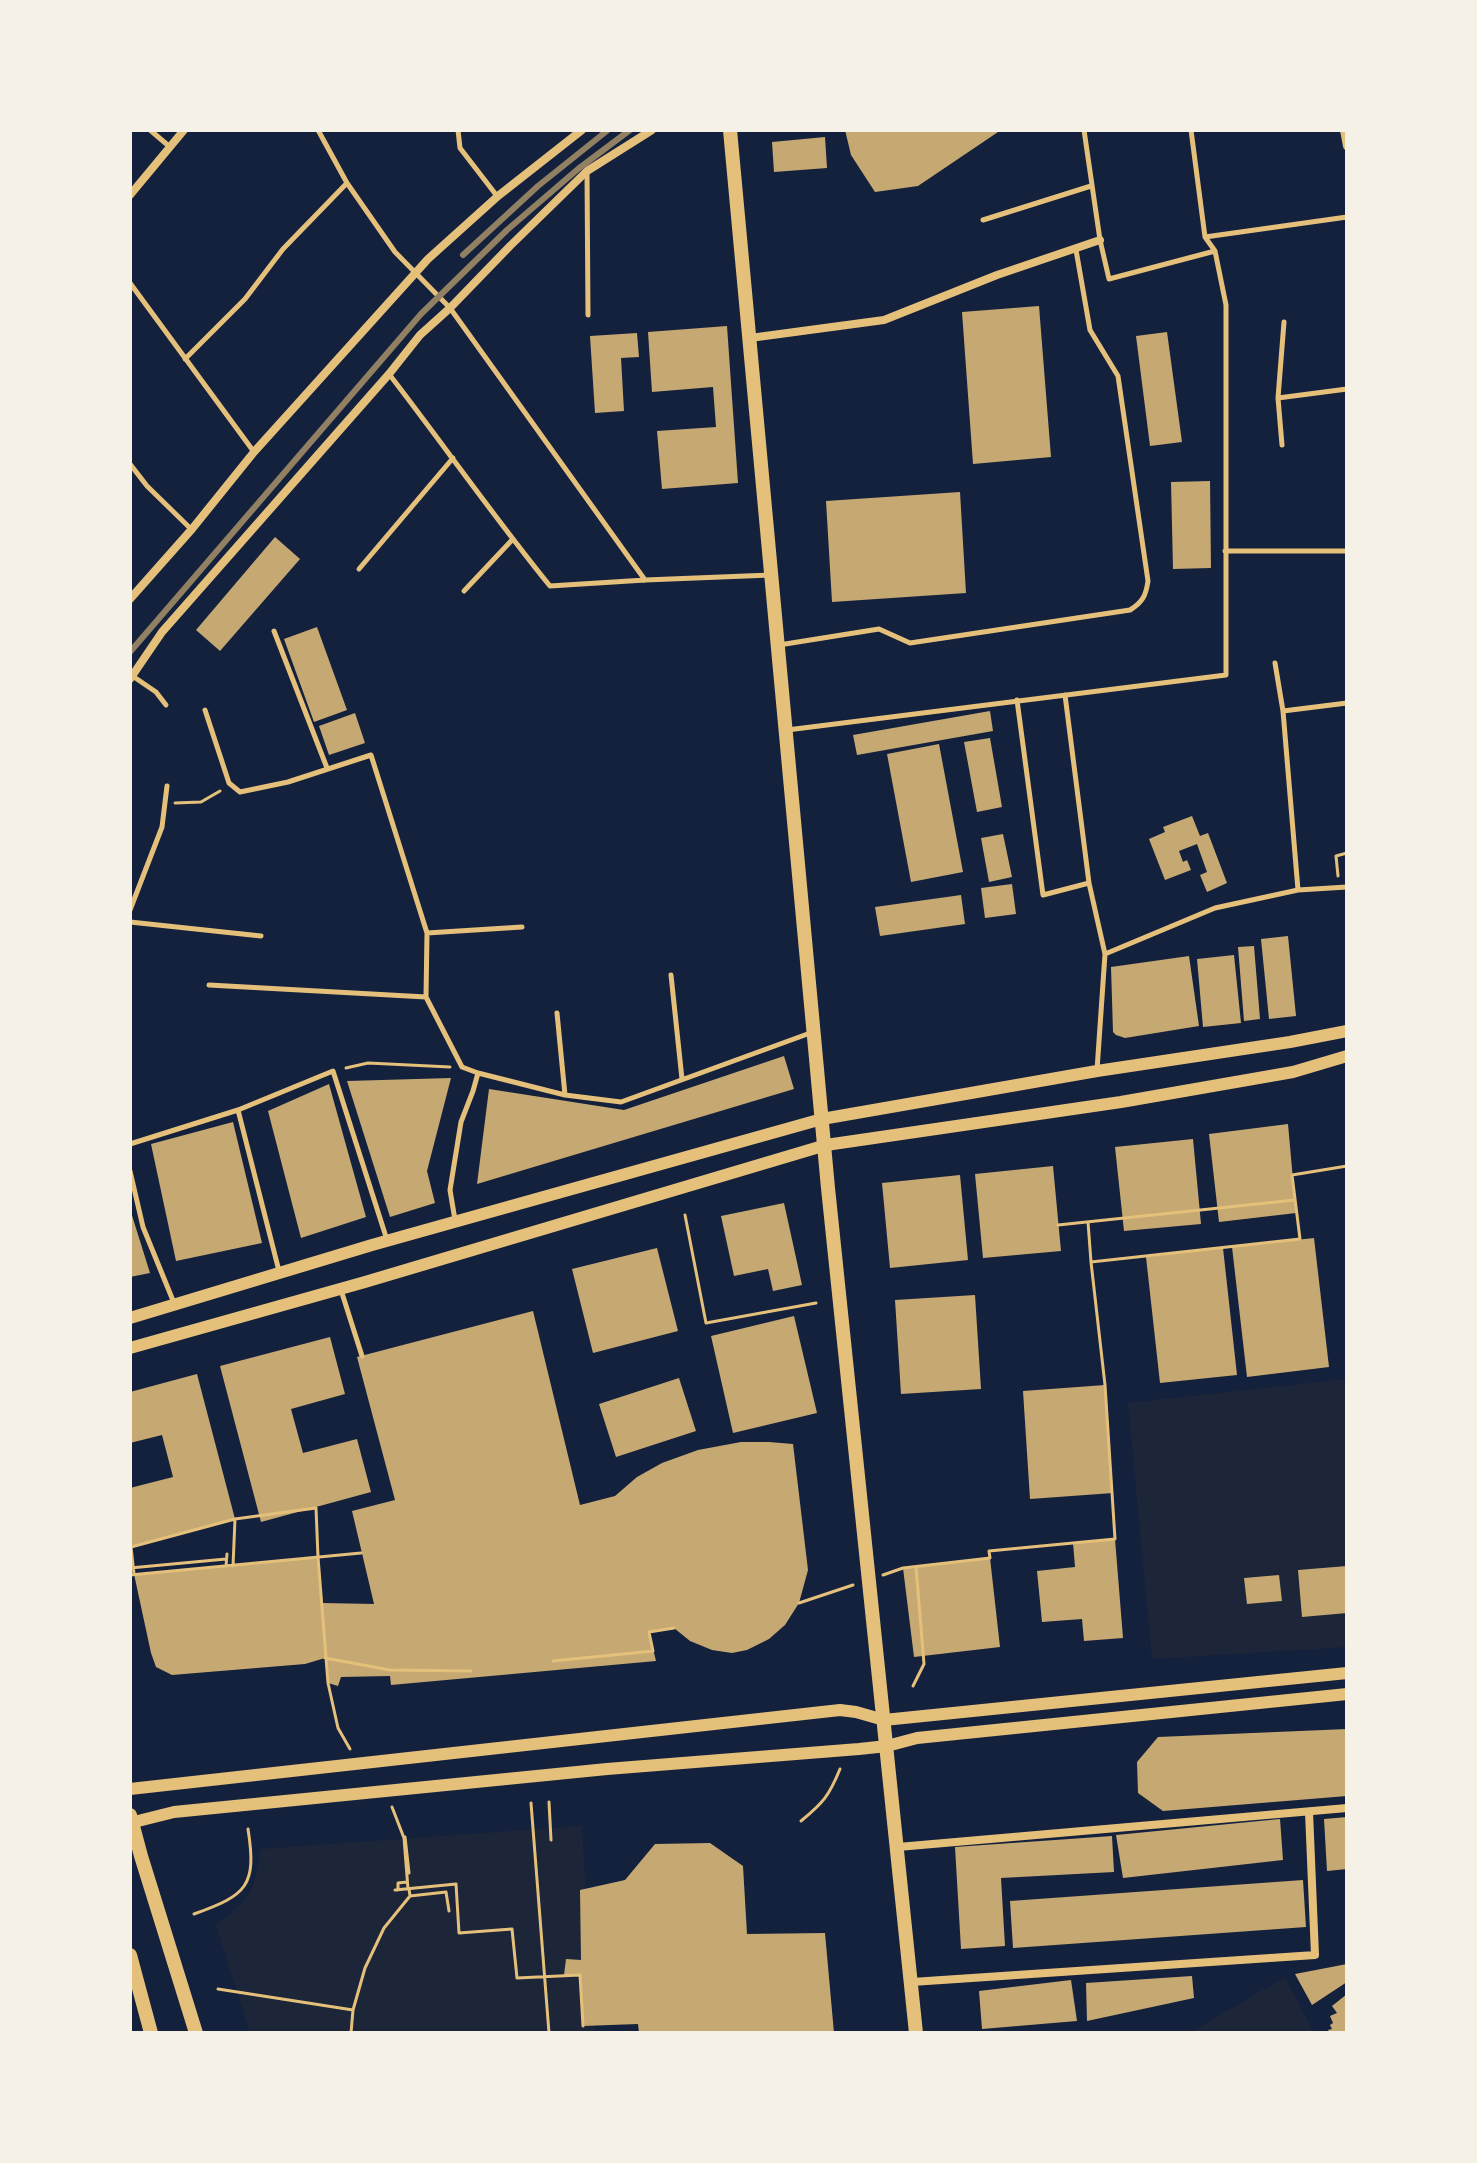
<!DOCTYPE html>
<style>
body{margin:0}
#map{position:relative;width:1477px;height:2163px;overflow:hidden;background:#14213d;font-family:"Open Sans",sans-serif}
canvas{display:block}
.frame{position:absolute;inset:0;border:132px solid #f6f1e7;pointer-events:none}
</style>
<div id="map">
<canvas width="1477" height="2163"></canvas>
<div class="frame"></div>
</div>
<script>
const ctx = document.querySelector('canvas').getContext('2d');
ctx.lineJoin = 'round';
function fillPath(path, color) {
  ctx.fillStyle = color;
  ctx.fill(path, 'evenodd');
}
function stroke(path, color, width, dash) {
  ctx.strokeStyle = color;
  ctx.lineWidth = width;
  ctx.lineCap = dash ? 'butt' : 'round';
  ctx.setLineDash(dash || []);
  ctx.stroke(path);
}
const green = new Path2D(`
 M1346,1379L1347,1647L1152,1659L1128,1403Z
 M582,1826L594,2033H250L216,1925C253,1897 253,1893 261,1849Z
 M1285,1977L1314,2033H1196V2029Z`);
const building = new Path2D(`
 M845,130H1001L918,186L875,192L851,155Z
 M825,137L827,168L774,172L772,142Z
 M1039,306L1051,457L973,464L962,312Z
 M727,326L738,483L662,489L657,431L716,427L713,387L652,392L648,332Z
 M1167,332L1182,442L1150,446L1136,336Z
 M637,333L639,357L621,358L624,411L595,413L590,336Z
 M1210,481L1211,568L1173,569L1171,482Z
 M960,492L966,593L832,602L826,501Z
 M275,537L300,559L220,651L196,630Z
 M317,627L347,710L314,722L284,639Z
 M990,711L993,731L857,755L853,735Z
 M355,713L365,743L329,755L319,726Z
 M990,738L1002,807L977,812L964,742Z
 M939,744L963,872L911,882L887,754Z
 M1192,816L1200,836L1208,833L1227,883L1207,892L1200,875L1207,872L1197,844L1179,851L1183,862L1187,860L1191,870L1165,880L1149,839L1165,832L1163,827Z
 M1003,834L1012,877L989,882L981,838Z
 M1012,884L1016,914L985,918L981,888Z
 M961,895L965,924L880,936L875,907Z
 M1288,936L1296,1016L1269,1019L1261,939Z
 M1254,946L1260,1019L1244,1021L1238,947Z
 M1234,955L1241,1023L1203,1027L1197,959Z
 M1189,956L1199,1026L1125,1038L1116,1035L1113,1032L1111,967Z
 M784,1056L794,1089L477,1184L489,1089L624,1110Z
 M451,1078L427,1171L435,1203L390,1217L347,1081Z
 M329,1084L366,1217L301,1238L268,1111Z
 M233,1122L262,1243L176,1261L151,1144Z
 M1288,1124L1296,1213L1219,1222L1209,1134Z
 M1193,1139L1201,1224L1124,1231L1115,1147Z
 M1053,1166L1061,1251L983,1258L975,1174Z
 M960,1175L968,1260L890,1268L882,1183Z
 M784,1203L802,1285L773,1291L768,1269L734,1276L721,1216Z
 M130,1209L150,1273L130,1277Z
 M1314,1238L1329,1367L1247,1377L1232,1247Z
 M657,1248L678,1331L593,1353L572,1269Z
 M1223,1248L1237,1375L1160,1383L1146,1257Z
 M975,1295L981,1389L901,1394L895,1300Z
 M533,1311L580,1505L615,1496L637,1477L662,1463L698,1450L741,1442H769L793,1444L808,1570L799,1603L785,1625L769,1639L747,1650L732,1653L712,1650L690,1641L674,1628L649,1632L656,1661L391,1685L390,1676L341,1677L338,1686L328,1683L325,1658L305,1664L172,1675L156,1667L151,1653L134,1574L318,1557L322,1603L374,1604L352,1511L395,1500L357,1357Z
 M794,1316L817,1413L733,1433L711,1336Z
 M330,1337L345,1394L291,1409L303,1453L357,1439L371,1492L261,1522L220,1366Z
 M197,1374L235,1519L131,1547L130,1488L173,1477L162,1435L130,1443V1392Z
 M679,1378L696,1431L616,1457L599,1404Z
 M1105,1385L1113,1493L1030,1499L1023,1391Z
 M1115,1539L1123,1638L1084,1641L1082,1619L1042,1622L1037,1571L1075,1567L1073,1543Z
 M990,1558L1000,1647L914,1657L903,1568Z
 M1347,1566V1613L1302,1617L1298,1570Z
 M1279,1575L1282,1601L1247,1604L1244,1578Z
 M1347,1729V1796L1163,1811L1138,1793L1137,1762L1158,1737Z
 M1347,1817V1869L1327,1871L1324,1819Z
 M1280,1819L1283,1860L1123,1878L1116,1835Z
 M1112,1836L1114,1872L1001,1878L1005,1946L961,1949L955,1847Z
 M710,1843L743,1866L747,1934L825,1933L834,2033H639L638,2024L583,2026L580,1975H564L566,1959L581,1960L580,1890L625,1880L655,1844Z
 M1303,1880L1306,1927L1013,1948L1010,1901Z
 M1347,1964V1982L1312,2005L1295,1974Z
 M1192,1976L1194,1998L1087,2021L1086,1983Z
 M1071,1980L1077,2021L982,2029L979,1991Z
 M1347,1994V2033H1330L1328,2030L1332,2029L1330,2025L1333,2023L1330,2016L1337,2013L1332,2006Z`);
const path = new Path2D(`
 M175,803L201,802L220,791
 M1338,876L1336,856L1347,853
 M346,1068L368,1063L450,1067
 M685,1215L706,1323L816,1303
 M1088,1222L1091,1262
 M1058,1225L1295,1200
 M226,1566L227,1554
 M233,1566L235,1519
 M130,1568L226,1559
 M134,1574L131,1547L235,1519L316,1508L318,1557L328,1683L338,1728L350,1749
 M130,1575L361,1553
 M883,1575L903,1568L990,1558L989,1551L1115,1539L1105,1385L1091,1262L1300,1239L1292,1175L1347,1166
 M799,1603L853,1585
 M325,1658L390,1670L471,1671
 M553,1661L653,1651L649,1632L674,1628
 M913,1686L924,1664L916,1567
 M549,1802L551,1840
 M531,1803L549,2033
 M392,1807L404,1838L408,1889
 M801,1821C823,1803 829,1796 840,1769
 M405,1837L409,1873
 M395,1890L456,1884L459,1933L512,1929L517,1978L580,1975L583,2026
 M398,1890V1883L407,1882
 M410,1896L446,1892L449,1911
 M194,1914C247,1895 257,1886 248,1829
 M218,1989L353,2010L351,2033
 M353,2010L365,1968L384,1928L410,1896L409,1889`);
const service = new Path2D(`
 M150,130L170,147
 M318,130L347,183L395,252L450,308L645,580
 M458,130L460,148L497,196
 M1084,130L1100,240L1109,279L1215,251
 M587,172L588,315
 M983,220L1091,186
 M1205,237L1347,217
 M130,283L254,452
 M185,359L245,299L283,249L347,183
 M389,374C443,444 494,517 550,586L645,580L771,575
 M1278,398L1347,389
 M1282,445L1278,398L1284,322
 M130,464L147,486L191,529
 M1225,551H1347
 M359,569L453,458
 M464,591L512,540
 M274,631L327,768
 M779,645L879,629L910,643L1130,610C1143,602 1146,595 1148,581L1118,376L1090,330L1076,250
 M1275,663L1283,711L1298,890
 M131,675L156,692L166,705
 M1065,695L1089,883L1105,954L1097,1070
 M1017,700L1043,895L1089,883
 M205,710L229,783L240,792L288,782L371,755L427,933L426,997L462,1067L478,1073L565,1095L621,1102L813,1032
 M1283,711L1347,703
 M787,730L1226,675V305L1215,251L1205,237L1191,130
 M130,910L162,827L167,786
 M130,922L261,936
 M427,933L522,927
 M1105,954L1215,908L1298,890L1347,887
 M671,975L682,1079
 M209,985L426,997
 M557,1013L565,1095
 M238,1110L279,1271
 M130,1144L238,1110L333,1071L387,1240
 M130,1171L143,1227L174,1303
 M455,1220L450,1190L461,1122L473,1091L478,1073
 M341,1290L362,1356`);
const minor = new Path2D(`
 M1344,130L1347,146
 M130,195L184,130
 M750,338L884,320L997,275L1100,240
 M130,599L192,529L254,452L428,259L498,196L582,130
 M130,679L162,632L389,374L420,335L450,308L510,246L587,171L652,130
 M898,1847L1347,1808
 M912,1982L1315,1955L1309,1812`);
const tertiary = new Path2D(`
 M130,1318L372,1245L822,1119L1097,1071L1290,1042L1347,1031
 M130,1348L365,1282L826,1145L1121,1102L1293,1072L1347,1056
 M130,1789L840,1710L856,1712L884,1720L1347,1673
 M130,1823L174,1812L607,1769L859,1749L887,1746L917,1738L1347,1694`);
const secondary = new Path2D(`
 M730,130L828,1188L916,2033
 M130,1815L141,1856L196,2033
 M130,1955L151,2033`);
const rail = new Path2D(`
 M463,255L538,186L608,130
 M130,652L421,314L507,230L578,169L630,130`);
fillPath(green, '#1d2539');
fillPath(building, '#c6a872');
stroke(path, '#e5c07b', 3);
stroke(service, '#e5c07b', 5);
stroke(minor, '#e5c07b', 8);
stroke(tertiary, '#e5c07b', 12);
stroke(secondary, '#e5c07b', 14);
stroke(rail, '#918062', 6);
</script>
